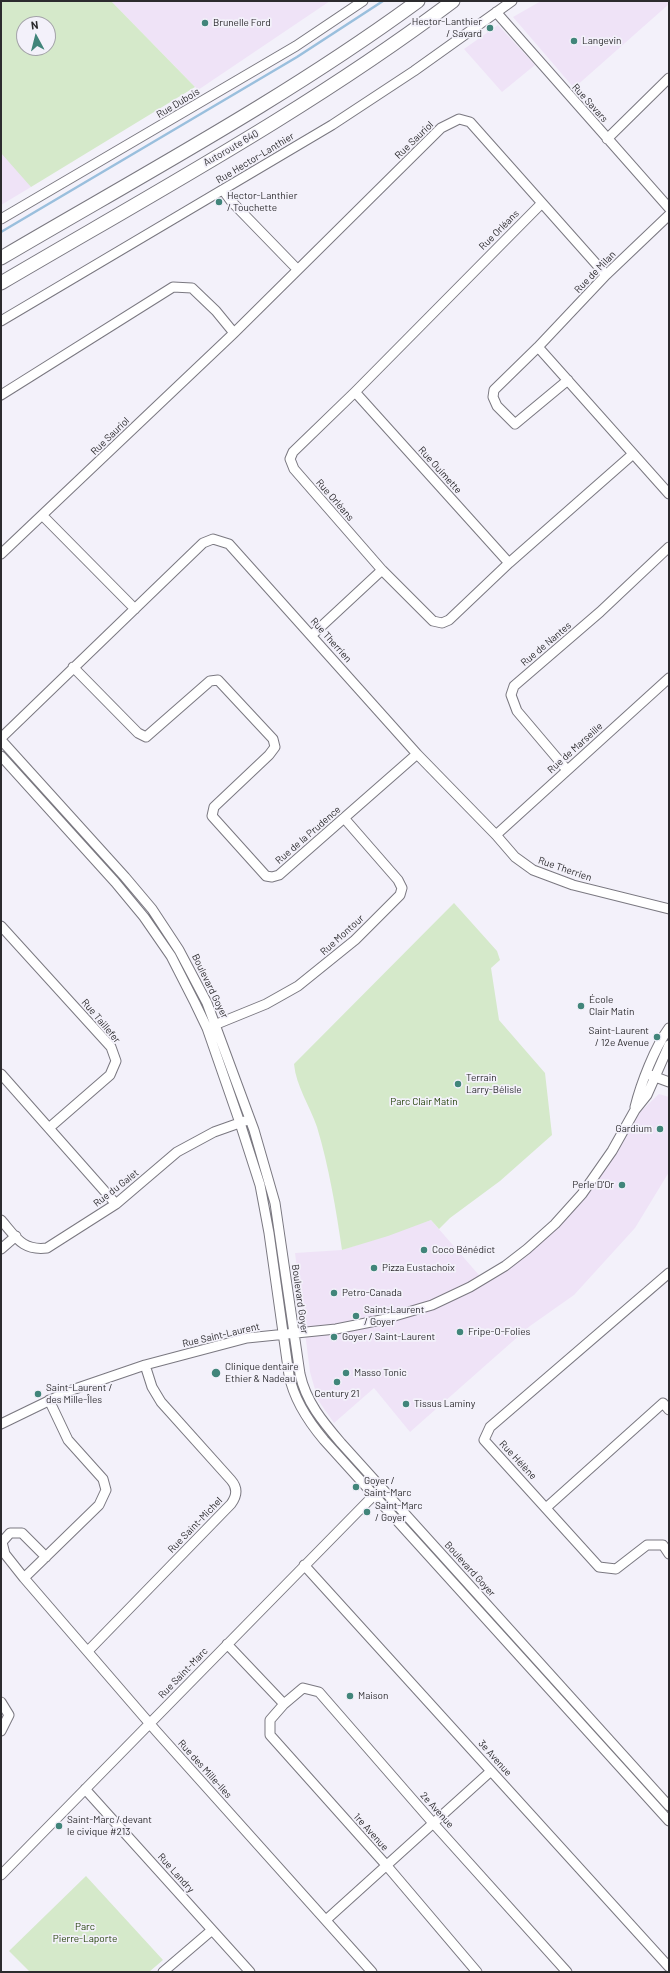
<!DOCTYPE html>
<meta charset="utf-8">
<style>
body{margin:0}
#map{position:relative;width:670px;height:1973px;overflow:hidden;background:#f3f1fa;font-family:Barlow,sans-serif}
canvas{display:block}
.frame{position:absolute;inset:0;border:2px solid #2c2b2e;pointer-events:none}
.north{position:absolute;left:16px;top:16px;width:40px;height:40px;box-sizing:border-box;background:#f3f1fa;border:1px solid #a3a2a8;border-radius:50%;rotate:353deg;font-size:11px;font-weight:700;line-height:16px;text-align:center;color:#2c2b2e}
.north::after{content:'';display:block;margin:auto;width:14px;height:18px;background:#41857a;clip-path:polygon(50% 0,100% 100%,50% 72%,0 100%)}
</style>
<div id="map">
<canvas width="670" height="1973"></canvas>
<div class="frame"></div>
<div class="north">N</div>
</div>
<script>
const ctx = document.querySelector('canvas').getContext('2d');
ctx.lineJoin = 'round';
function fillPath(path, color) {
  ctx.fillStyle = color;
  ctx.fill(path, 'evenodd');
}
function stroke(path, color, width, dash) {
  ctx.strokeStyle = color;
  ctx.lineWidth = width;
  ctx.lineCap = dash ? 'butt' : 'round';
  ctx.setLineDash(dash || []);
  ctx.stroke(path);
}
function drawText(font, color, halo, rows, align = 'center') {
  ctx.font = font + ' Barlow,sans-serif';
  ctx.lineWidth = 3.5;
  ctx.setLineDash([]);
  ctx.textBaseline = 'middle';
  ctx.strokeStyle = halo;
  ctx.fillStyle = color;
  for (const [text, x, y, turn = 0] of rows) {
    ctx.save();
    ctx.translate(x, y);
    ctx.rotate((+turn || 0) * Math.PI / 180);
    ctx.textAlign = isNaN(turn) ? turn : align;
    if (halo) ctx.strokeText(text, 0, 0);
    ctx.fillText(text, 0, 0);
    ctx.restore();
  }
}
const commercial = new Path2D(`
 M111,1H330L198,90Z
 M541,1H669V4L574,88L513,17Z
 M498,25L535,65L502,92L464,49Z
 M1,147L15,161L31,187L1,205Z
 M659,1094L669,1097V1172L635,1228L574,1295L530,1326L410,1432L374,1388L334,1423L318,1400L310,1372L295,1253L342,1250L431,1220L485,1282L528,1255L565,1219L593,1186L640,1112Z`);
const green = new Path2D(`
 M1,1H111L195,87L31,187L1,153ZM24,24H48V48H24Z
 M454,903L497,951L500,960L491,968L499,1020L545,1073L552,1135L500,1181L450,1218L439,1229L431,1220L388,1236L342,1250C336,1209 329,1167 317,1127C310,1106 296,1086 294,1064Z
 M86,1876L163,1960L149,1972H30L9,1951Z`);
const stream = new Path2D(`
 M1,232L297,57L383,1`);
const minor = new Path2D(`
 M496,12L669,208
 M607,139L669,78
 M223,190L231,201L297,269
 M542,203L355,392L293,452L290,459L294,469L382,570L433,621L442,623L449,620L509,563L633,454
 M1,219L296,46L363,1
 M1,321L332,125L414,71L512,1
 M538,347L669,494
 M568,380L515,424L497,406L493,397L494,390L538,347L606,275L669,215
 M355,392L509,563
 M1,395L173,287L192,288L216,311L234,333
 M43,516L135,609
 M1,554L234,333L441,128L459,119L470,122L606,275
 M312,635L382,570
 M73,667L138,733L146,737L210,681L218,680L273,739L275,747L269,755L214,807L212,816L266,876L272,877L279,875L417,754
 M1,738L203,543L213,539L229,544L417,754L496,835L515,857L533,870L573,885L669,909
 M1,740L125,877L152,909L179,950L207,1003L254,1130L275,1203L300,1374C306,1402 323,1422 341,1443L669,1806
 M1,756L115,882L144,917L171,956L195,1003L207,1028L240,1123L260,1185L269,1233L289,1375C294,1400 308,1421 324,1440L669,1821
 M567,770L517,711L511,695L514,686L600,612L669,547
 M496,835L669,678
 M1,926L111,1047L116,1061L110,1075L49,1128
 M212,1026L266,1004L298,986L355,940L400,895L402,888L398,880L344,818
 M1,1074L116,1204
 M650,1075L669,1082
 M635,1107C641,1083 655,1047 669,1028
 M1,1220C16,1237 22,1251 47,1248L116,1204L177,1152L214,1132L245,1121
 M1,1249L16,1236
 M669,1273L490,1427L484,1440L599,1567L616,1569L647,1545H663L669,1554
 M1,1424L69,1391L145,1365L247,1338L336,1329L381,1320L432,1305L470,1287L505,1266L527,1249L555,1224L582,1194L612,1151L635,1110L647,1095L669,1045
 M547,1507L663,1403L669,1410
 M46,1557L22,1533H10L2,1542L5,1554L24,1578L157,1732L372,1972
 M304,1565L669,1967
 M24,1578L99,1505L106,1490L103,1479L68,1440L49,1400
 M227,1644L284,1704
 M88,1651L231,1504C237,1496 238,1488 231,1480L161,1402L152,1387L145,1365
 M1,1702L9,1715L1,1731
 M85,1789L250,1972
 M1,1875L378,1491
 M326,1920L491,1771
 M163,1972L212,1930
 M477,1972L387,1866L270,1735V1720L284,1704L303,1688L319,1692L433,1823L567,1972`);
const highway = new Path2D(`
 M1,258C142,175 286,98 418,1
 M1,283C154,193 311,108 453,1`);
const markers = [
 [205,23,4,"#41857a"],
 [490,28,4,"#41857a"],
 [574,41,4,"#41857a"],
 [219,202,4,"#41857a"],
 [581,1006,4,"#41857a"],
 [657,1037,4,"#41857a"],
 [458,1084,4,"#41857a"],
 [660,1129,4,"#41857a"],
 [622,1185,4,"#41857a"],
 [424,1250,4,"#41857a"],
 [374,1268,4,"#41857a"],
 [334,1293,4,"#41857a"],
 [356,1316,4,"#41857a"],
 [460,1332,4,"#41857a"],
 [334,1337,4,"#41857a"],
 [216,1373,5,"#41857a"],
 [346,1373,4,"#41857a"],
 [337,1382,4,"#41857a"],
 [38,1394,4,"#41857a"],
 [406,1404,4,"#41857a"],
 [356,1487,4,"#41857a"],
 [367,1512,4,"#41857a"],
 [350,1696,4,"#41857a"],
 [59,1826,4,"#41857a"]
];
const poiNames = [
 ["Hector-Lanthier",482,22,"right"],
 ["/ Savard",482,34,"right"],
 ["Brunelle Ford",213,23],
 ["Langevin",582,41],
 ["Hector-Lanthier",227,196],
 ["/ Touchette",227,208],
 ["École",589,1000],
 ["Clair Matin",589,1012],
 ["Saint-Laurent",649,1031,"right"],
 ["/ 12e Avenue",649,1043,"right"],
 ["Terrain",466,1078],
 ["Larry-Bélisle",466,1090],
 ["Gardium",652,1129,"right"],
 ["Perle D'Or",614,1185,"right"],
 ["Coco Bénédict",432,1250],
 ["Pizza Eustachoix",382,1268],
 ["Petro-Canada",342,1293],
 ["Saint-Laurent",364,1310],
 ["/ Goyer",364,1322],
 ["Fripe-O-Folies",468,1332],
 ["Goyer / Saint-Laurent",342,1337],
 ["Clinique dentaire",225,1367],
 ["Ethier & Nadeau",225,1379],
 ["Masso Tonic",354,1373],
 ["Saint-Laurent /",46,1388],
 ["des Mille-Îles",46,1400],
 ["Century 21",337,1394,"center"],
 ["Tissus Laminy",414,1404],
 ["Goyer /",364,1481],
 ["Saint-Marc",364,1493],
 ["Saint-Marc",375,1506],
 ["/ Goyer",375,1518],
 ["Maison",358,1696],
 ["Saint-Marc / devant",67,1820],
 ["le civique #213",67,1832]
];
const streetNames = [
 ["Rue Dubois",178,103,-31],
 ["Rue Savars",590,103,48],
 ["Rue Sauriol",414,140,-44],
 ["Autoroute 640",231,148,-30],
 ["Rue Hector-Lanthier",255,158,-31],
 ["Rue Orléans",499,230,-45],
 ["Rue de Milan",595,272,-46],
 ["Rue Sauriol",110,436,-44],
 ["Rue Ouimette",440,470,48],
 ["Rue Orléans",335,500,49],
 ["Rue Therrien",331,640,48],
 ["Rue de Nantes",546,644,-40],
 ["Rue de Marseille",575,748,-42],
 ["Rue de la Prudence",308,835,-41],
 ["Rue Therrien",565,869,19],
 ["Rue Montour",342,935,-42],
 ["Boulevard Goyer",210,986,64],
 ["Rue Taillefer",101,1021,50],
 ["Rue du Galet",116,1188,-38],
 ["Boulevard Goyer",300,1299,82],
 ["Rue Saint-Laurent",221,1335,-13],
 ["Rue Hélène",518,1460,47],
 ["Rue Saint-Michel",195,1525,-46],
 ["Boulevard Goyer",470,1569,48],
 ["Rue Saint-Marc",183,1673,-46],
 ["3e Avenue",495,1758,48],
 ["Rue des Mille-Iles",205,1769,48],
 ["2e Avenue",437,1810,48],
 ["1re Avenue",371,1832,48],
 ["Rue Landry",176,1873,48]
];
const parkNames = [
 ["Parc Clair Matin",424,1102],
 ["Parc",85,1927],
 ["Pierre-Laporte",85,1939]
];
fillPath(commercial, '#efe3f7');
fillPath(green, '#d5e9ca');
stroke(stream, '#9abfdd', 2.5);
stroke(minor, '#7a7880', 11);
stroke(highway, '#7a7880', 15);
stroke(minor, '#fff', 9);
stroke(highway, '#fff', 13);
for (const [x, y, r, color] of markers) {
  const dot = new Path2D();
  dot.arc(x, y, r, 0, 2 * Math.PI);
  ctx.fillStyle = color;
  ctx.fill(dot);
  stroke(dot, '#f3f1fa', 1.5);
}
drawText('10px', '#2c2b2e', '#f3f1fa', poiNames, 'left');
drawText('10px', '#2c2b2e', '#f3f1fa', streetNames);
drawText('10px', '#234109', '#f3f1fa', parkNames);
</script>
